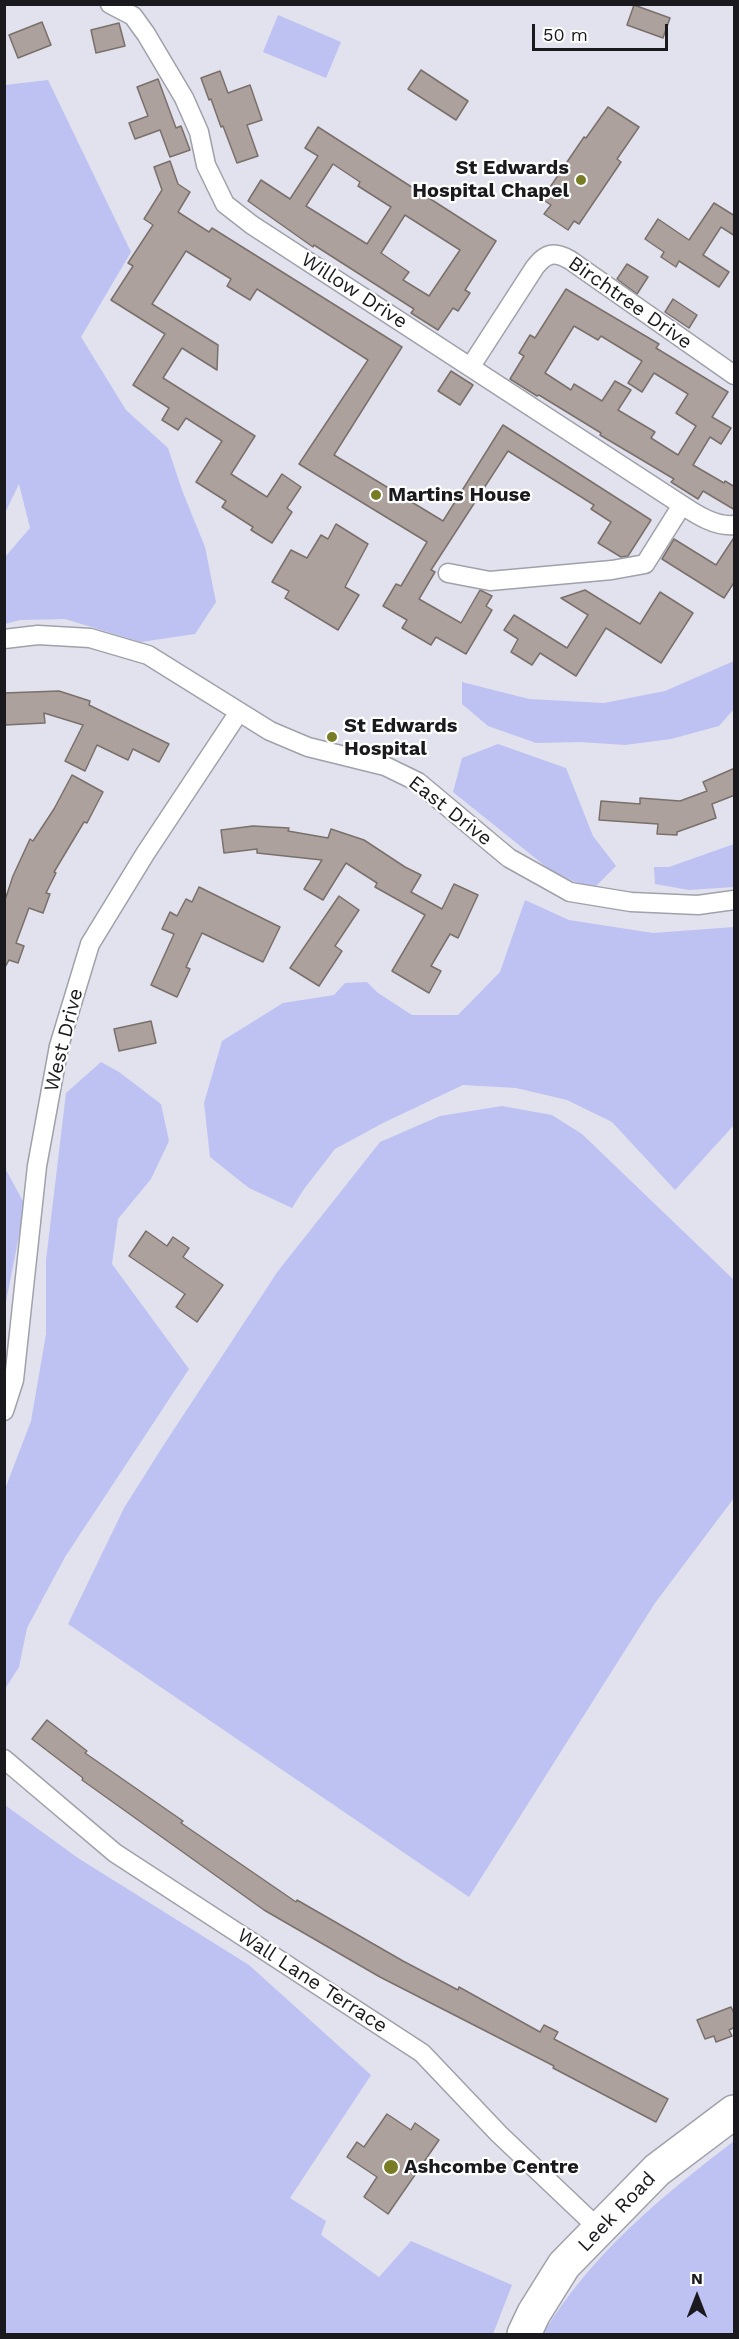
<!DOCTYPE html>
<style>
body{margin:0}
#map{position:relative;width:739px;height:2339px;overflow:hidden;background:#e1e2ed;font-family:"Work Sans",sans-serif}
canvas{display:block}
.frame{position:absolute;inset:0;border:6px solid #1a1a1e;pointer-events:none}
.north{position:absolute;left:667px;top:2267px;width:60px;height:60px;-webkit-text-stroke:4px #fff;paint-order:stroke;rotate:0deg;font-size:16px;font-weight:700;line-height:24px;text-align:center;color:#1a1a1e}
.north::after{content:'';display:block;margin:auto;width:21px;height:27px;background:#1a1a1e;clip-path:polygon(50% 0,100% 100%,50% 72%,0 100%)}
.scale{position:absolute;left:532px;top:24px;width:136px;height:27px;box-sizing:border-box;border:3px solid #1a1a1e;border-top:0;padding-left:8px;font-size:18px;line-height:21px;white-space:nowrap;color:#1a1a1e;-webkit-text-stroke:4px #fff;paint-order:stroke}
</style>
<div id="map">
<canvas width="739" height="2339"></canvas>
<div class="frame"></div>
<div class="north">N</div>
<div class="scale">50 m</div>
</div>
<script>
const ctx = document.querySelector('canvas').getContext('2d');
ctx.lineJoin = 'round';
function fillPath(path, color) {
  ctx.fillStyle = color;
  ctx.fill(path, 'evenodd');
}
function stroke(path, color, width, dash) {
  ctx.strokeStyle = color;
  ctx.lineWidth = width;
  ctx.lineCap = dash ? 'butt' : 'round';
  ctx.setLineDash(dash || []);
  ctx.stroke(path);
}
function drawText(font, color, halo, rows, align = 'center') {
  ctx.font = font + ' "Work Sans",sans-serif';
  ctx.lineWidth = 4.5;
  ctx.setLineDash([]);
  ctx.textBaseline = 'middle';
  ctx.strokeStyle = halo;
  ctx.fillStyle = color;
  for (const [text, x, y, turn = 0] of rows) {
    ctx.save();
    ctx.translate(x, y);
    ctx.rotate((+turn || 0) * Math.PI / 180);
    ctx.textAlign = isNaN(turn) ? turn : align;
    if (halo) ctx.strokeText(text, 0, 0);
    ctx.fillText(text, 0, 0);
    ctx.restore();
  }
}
const green = new Path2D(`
 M278,15L341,42L326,78L263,52Z
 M48,80L131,252L81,337L126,410L168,448L182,490L205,547L216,602L195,634L141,642L65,619L20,620L5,624V557L30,528L19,484L5,513V85Z
 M734,661V709L719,726L671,739L625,745L580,742L536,743L488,726L462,704V682L529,699L604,703L665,691Z
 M498,744L566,768L593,836L616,866L592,890L550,870L453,792L462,758Z
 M734,844V887L689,890L655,884L654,867H669Z
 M525,900L569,920L653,933L734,927V1125L675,1190L612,1122L567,1100L516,1088L463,1085L383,1123L335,1149L304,1189L292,1208L249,1188L210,1157L204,1103L222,1041L283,1003L334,995L345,983L367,982L378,993L412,1015H458L500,972Z
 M101,1062L119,1072L161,1104L169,1141L151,1179L118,1219L112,1264L189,1369L65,1557L27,1628L19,1667L5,1689V1489L31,1421L46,1334V1260L66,1093Z
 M502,1106L552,1115L582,1134L734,1280V1498L655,1603L469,1897L68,1624L124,1508L163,1446L278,1271L380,1142L440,1116Z
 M5,1168L25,1205L5,1307Z
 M5,1805L78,1858L249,1965L371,2075L290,2198L326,2221L321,2235L379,2277L411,2241L512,2285L493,2334H5Z
 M734,2141V2334H543C591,2254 661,2197 734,2141Z`);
const building = new Path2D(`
 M634,5L670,18L663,38L627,25Z
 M42,22L51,45L18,58L9,35Z
 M119,23L125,46L96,53L91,30Z
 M421,70L468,101L456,120L408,89Z
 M220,71L228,93L250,85L262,120L247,125L258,156L237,163L223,126L221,127L211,99L209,100L201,78Z
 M158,79L176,128L181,126L190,150L170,157L160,130L135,139L129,123L148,116L137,87Z
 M608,107L639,127L617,159L621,162L579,224L574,221L568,230L544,214L551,205L542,199L584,137L586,138Z
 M318,127L496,241L465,290L470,293L458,311L453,308L438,330L411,313L414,309L314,245L313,247L248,201L261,180L290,199L318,156L305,148ZM333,164L360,182L358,186L391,207L367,244L306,206ZM405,215L460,250L429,296L403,280L409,272L381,253Z
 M170,161L178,184L190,192L178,212L209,232L212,228L402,347L334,455L443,521L503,425L651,520L628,556L621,557L598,543L611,522L591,509L594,505L508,451L431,570L435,572L419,599L461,623L480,590L492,596L486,606L492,610L466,654L436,637L431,645L402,628L407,620L383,606L396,584L401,586L427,542L299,464L368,360L257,289L250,300L227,286L231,279L186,251L152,304L218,345L217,370L182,348L163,378L255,436L231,474L267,497L282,474L301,487L287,508L292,512L272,543L251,530L253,527L222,507L226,501L196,482L222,441L186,418L178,430L162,420L169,408L133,385L165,334L111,300L133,266L128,263L153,225L144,219L162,190L154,167Z
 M714,203L735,216V236L721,227L703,255L729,272L719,287L679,261L676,267L661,257L664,252L645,239L658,219L689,240Z
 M627,264L648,277L637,294L617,279Z
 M566,289L659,344L656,348L728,392L712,417L731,428L721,444L710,437L693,465L724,483L725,481L735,487V510L703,491L698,499L671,482L674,479L600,435L601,433L539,395L537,396L510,379L524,356L519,353L530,335L535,338ZM574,326L598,340L601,336L642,361L628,383L642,392L654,373L688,394L676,413L696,426L678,455L651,438L655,432L618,410L631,390L615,381L602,401L574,384L571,390L545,373Z
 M673,299L697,315L689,328L665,312Z
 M451,371L473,385L460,405L438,391Z
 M336,524L368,544L345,587L359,595L338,630L285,598L289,591L272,582L291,550L307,558L321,535L328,539Z
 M735,536V581L724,598L662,559L674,539L716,565Z
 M585,590L640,624L660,592L693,613L661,663L606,628L576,676L540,653L532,665L511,652L518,639L504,630L514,615L567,648L588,615L561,598Z
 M59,691L90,701L89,705L169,744L159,762L133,749L128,760L97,745L85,771L65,761L83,725L44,713L45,723L5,725L4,693Z
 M735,768V795L712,804L716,818L677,832V835L657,834L658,824L599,820L601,801L640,804V798L680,801L707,791L703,782Z
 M72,775L103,792L87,823L84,822L54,872L56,873L46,893L50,894L43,913L29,908L16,943L24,946L18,963L9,960L4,969V903L13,876L30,839L33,841L54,809Z
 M253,826L289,828L288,831L328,838L331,829L364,840L405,867L421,875L411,892L442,909L454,884L478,895L458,938L450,934L431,966L441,971L429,993L392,971L425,915L375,887L377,883L346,863L323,900L304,889L322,860L257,853V849L224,853L221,830Z
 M199,887L280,927L263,962L202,933L186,967L190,969L177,997L151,985L174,934L162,929L170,912L177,916L186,899L192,902Z
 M339,896L359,910L335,946L342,951L319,986L290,968Z
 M151,1021L156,1043L119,1051L114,1029Z
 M146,1231L167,1246L173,1237L189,1248L183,1257L223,1285L197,1322L176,1307L185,1294L129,1256Z
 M47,1720L87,1751L85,1753L183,1821L181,1823L296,1902L297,1900L403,1961L458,1990L459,1987L540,2032L544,2025L558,2032L554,2039L668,2099L656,2122L553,2068L554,2066L380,1977L264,1910L82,1780L83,1778L32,1739Z
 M731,2007L735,2015V2027L729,2030L732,2036L716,2042L714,2036L705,2039L697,2020Z
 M387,2114L411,2130L415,2123L439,2140L388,2214L364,2197L377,2177L347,2157L357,2142L364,2147Z`);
const street = new Path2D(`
 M110,4L133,16L146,34L184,98L199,132L206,165L225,204L252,225L682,505C697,515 716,527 734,525
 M471,366L535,267C546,253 554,251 570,260L734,375
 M448,573L490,581L612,570L645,564L682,505
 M4,639L38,635L90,638L148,655L270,731L308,747L385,766L418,782L509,858L570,892L631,902L698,905L734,900
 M4,1411L14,1380L37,1166L59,1046L90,944L145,854L239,712
 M4,1759L115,1853L422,2053L499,2134L599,2229`);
const highway = new Path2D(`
 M524,2334L534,2313L564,2265L657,2170L734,2112`);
const markers = [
 [581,180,6,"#777c25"],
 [376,495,6,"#777c25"],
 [332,737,6,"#777c25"],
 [391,2167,8,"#777c25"]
];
const poiNames = [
 ["St Edwards",569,168,"right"],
 ["Hospital Chapel",569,191,"right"],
 ["Martins House",388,495],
 ["St Edwards",344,726],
 ["Hospital",344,749],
 ["Ashcombe Centre",404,2167]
];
const streetNames = [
 ["Willow Drive",354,291,33],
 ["Birchtree Drive",630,303,35],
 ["East Drive",450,811,38],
 ["West Drive",64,1040,-76],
 ["Wall Lane Terrace",312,1981,33],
 ["Leek Road",617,2212,-46]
];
fillPath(green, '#bec2f2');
fillPath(building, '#aca19c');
stroke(building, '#7a706b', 1.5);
stroke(street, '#9fa1ab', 21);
stroke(highway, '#9fa1ab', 36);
stroke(street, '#fff', 18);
stroke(highway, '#fff', 33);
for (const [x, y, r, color] of markers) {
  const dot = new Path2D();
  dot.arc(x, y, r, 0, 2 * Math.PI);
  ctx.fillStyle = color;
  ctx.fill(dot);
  stroke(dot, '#fff', 2);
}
drawText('bold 20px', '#1a1a1e', '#fff', poiNames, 'left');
drawText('20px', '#1a1a1e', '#fff', streetNames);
</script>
